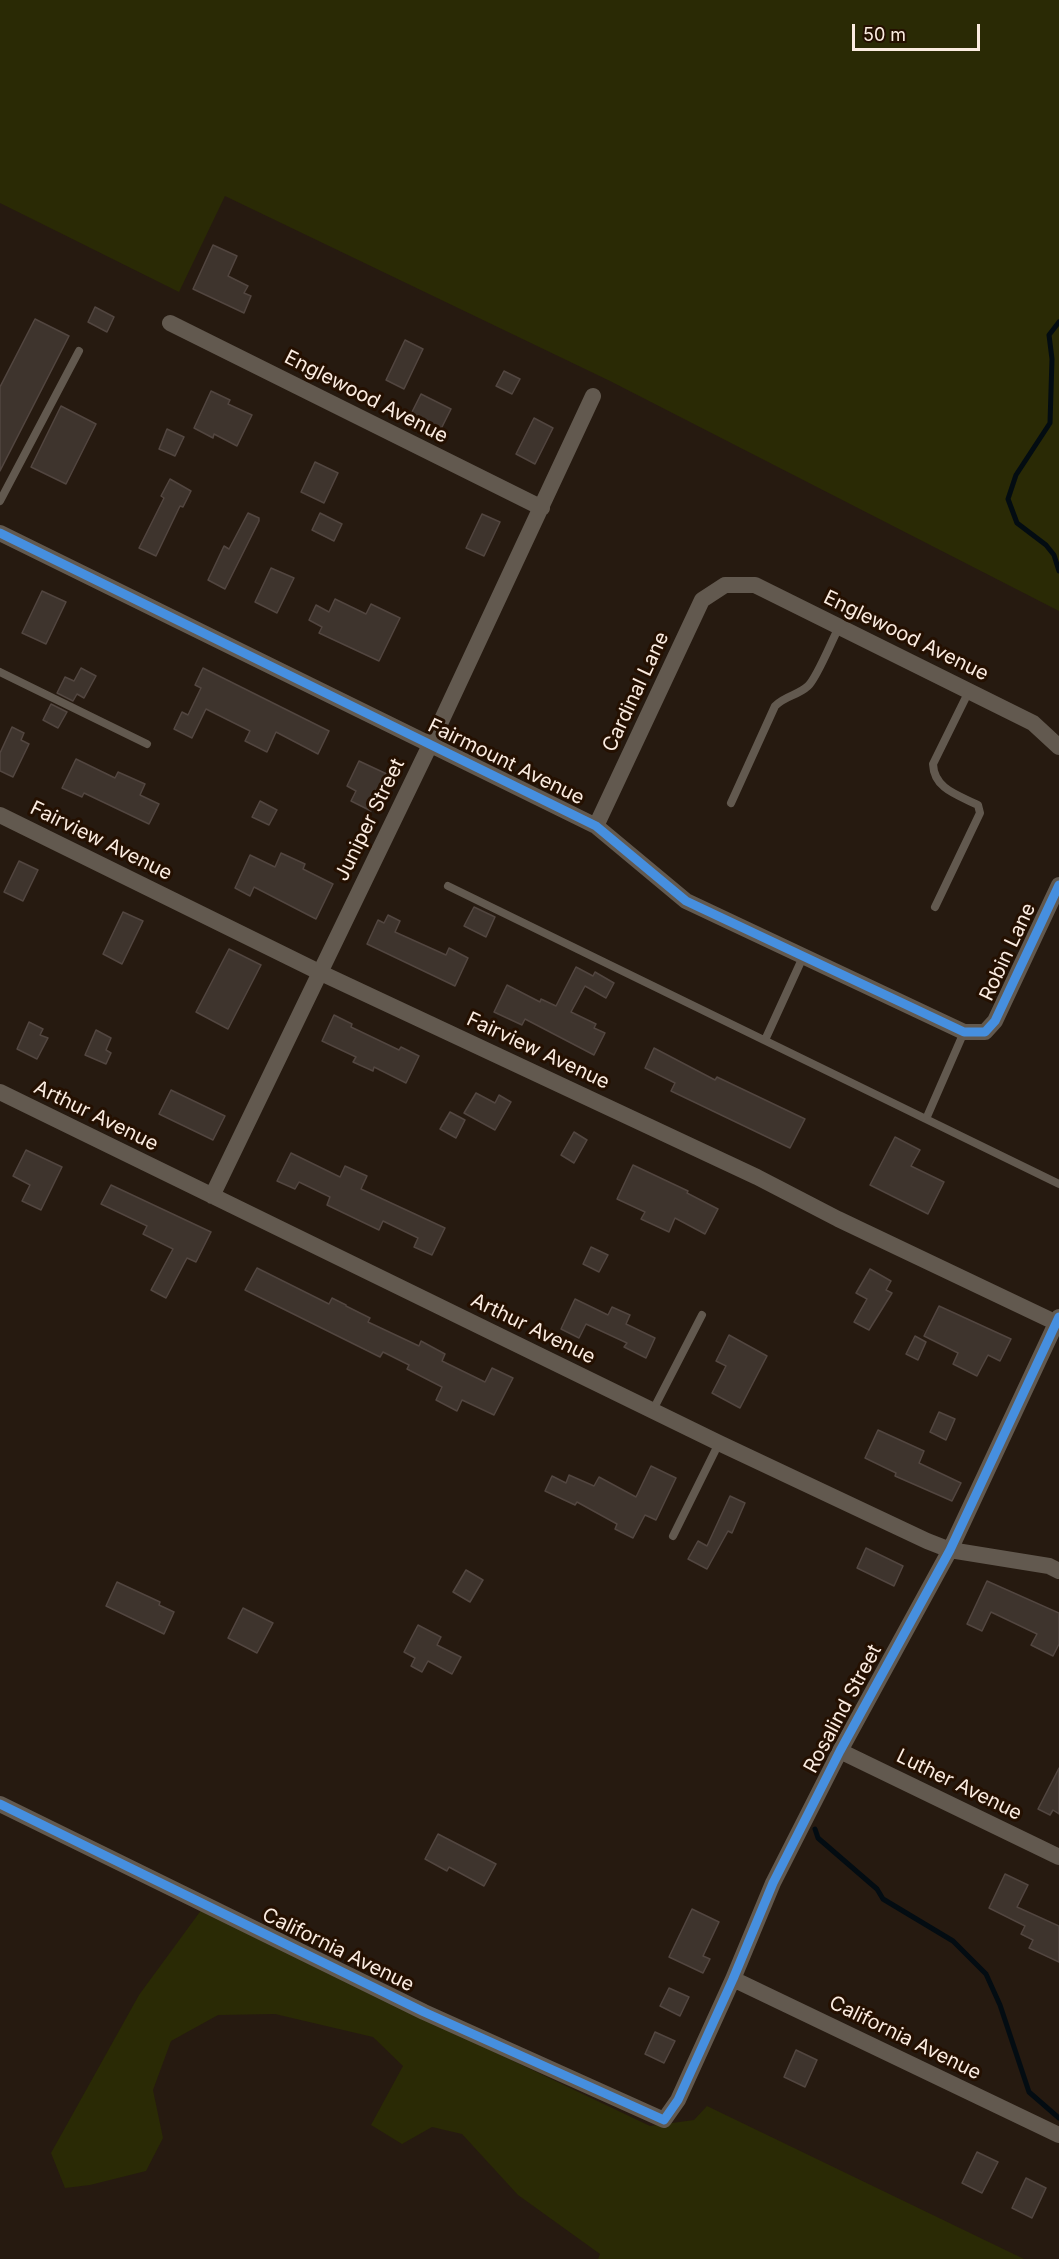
<!DOCTYPE html>
<style>
body{margin:0}
#map{position:relative;width:1059px;height:2259px;overflow:hidden;background:#261a10;font-family:Inter,sans-serif}
canvas{display:block}
.scale{position:absolute;left:852px;top:24px;width:128px;height:27px;box-sizing:border-box;border:3px solid #fbece1;border-top:0;padding-left:8px;font-size:18px;line-height:21px;white-space:nowrap;color:#fbece1;-webkit-text-stroke:4px #241001;paint-order:stroke}
</style>
<div id="map">
<canvas width="1059" height="2259"></canvas>
<div class="scale">50 m</div>
</div>
<script>
const ctx = document.querySelector('canvas').getContext('2d');
ctx.lineJoin = 'round';
function fillPath(path, color) {
  ctx.fillStyle = color;
  ctx.fill(path, 'evenodd');
}
function stroke(path, color, width, dash) {
  ctx.strokeStyle = color;
  ctx.lineWidth = width;
  ctx.lineCap = dash ? 'butt' : 'round';
  ctx.setLineDash(dash || []);
  ctx.stroke(path);
}
function drawText(font, color, halo, rows, align = 'center') {
  ctx.font = font + ' Inter,sans-serif';
  ctx.lineWidth = 6;
  ctx.setLineDash([]);
  ctx.textBaseline = 'middle';
  ctx.strokeStyle = halo;
  ctx.fillStyle = color;
  for (const [text, x, y, turn = 0] of rows) {
    ctx.save();
    ctx.translate(x, y);
    ctx.rotate((+turn || 0) * Math.PI / 180);
    ctx.textAlign = isNaN(turn) ? turn : align;
    if (halo) ctx.strokeText(text, 0, 0);
    ctx.fillText(text, 0, 0);
    ctx.restore();
  }
}
const green = new Path2D(`
 M0,0H1059V611L610,381L225,196L179,292L0,203Z
 M202,1909L444,2028L650,2126L694,2120L707,2106L1024,2259H598L600,2254L518,2195L462,2134L432,2127L402,2144L371,2125L403,2066L373,2037L275,2014L218,2015L171,2041L153,2090L163,2138L146,2171L90,2185L65,2188L51,2153L139,1995Z`);
const stream = new Path2D(`
 M1059,322L1049,335L1052,359L1050,423L1016,475L1008,499L1017,523L1046,545L1054,555L1059,571
 M815,1829L818,1838L877,1889L883,1899L953,1941L986,1974L1000,2005L1029,2092L1059,2118`);
const building = new Path2D(`
 M213,245L237,256L228,276L248,286L244,293L251,296L244,313L193,289Z
 M95,307L114,317L107,332L88,322Z
 M35,319L69,336L0,471V387Z
 M405,340L423,349L404,389L386,380Z
 M504,371L520,379L512,394L496,386Z
 M211,391L230,400L228,404L252,415L237,446L214,434L213,438L194,428Z
 M421,394L451,409L441,429L411,414Z
 M61,406L96,424L66,484L31,467Z
 M534,418L553,428L535,464L516,454Z
 M167,429L184,437L175,456L159,449Z
 M315,462L338,473L324,503L301,492Z
 M170,479L191,491L183,507L180,506L156,556L139,548L164,498L161,496Z
 M248,513L259,518V521L225,589L208,580L224,546L229,549Z
 M320,513L342,524L334,541L312,530Z
 M482,514L500,522L484,556L466,548Z
 M271,568L294,578L277,613L255,602Z
 M42,591L66,602L46,644L22,633Z
 M335,599L366,614L371,604L400,618L379,661L319,633L322,627L309,620L316,605L329,612Z
 M81,668L96,676L84,698L77,694L73,701L57,693L65,677L74,681Z
 M203,668L329,731L318,754L276,732L267,752L245,741L250,731L206,709L192,738L174,729L182,712L188,715L201,688L195,685Z
 M51,704L67,712L58,728L43,720Z
 M12,727L24,733L21,740L29,744L13,777L0,771V753Z
 M76,759L115,778L118,772L145,784L140,795L159,804L149,824L84,793L82,797L62,788Z
 M359,761L389,775L371,811L351,801L356,791L347,786Z
 M260,801L277,810L269,825L252,817Z
 M281,853L305,864L303,869L333,884L316,919L254,887L250,896L235,888L250,855L275,867Z
 M19,861L38,870L23,901L4,892Z
 M474,907L495,917L486,937L464,926Z
 M123,912L143,921L122,964L103,954Z
 M388,915L400,921L395,932L446,955L449,948L468,958L455,986L367,944L378,920L384,923Z
 M229,949L261,965L228,1029L196,1012Z
 M576,967L593,976L595,972L614,983L606,998L585,986L571,1012L596,1024L594,1028L605,1033L594,1055L525,1019L522,1025L494,1012L507,985L540,1002L541,999L556,1006Z
 M334,1015L352,1024L351,1027L399,1050L401,1047L419,1056L406,1083L374,1067L373,1071L353,1062L356,1057L322,1041Z
 M29,1022L43,1029L40,1035L48,1038L37,1059L17,1049Z
 M96,1030L111,1038L106,1050L111,1053L106,1064L85,1055Z
 M654,1048L715,1080L717,1077L805,1119L790,1148L671,1091L675,1083L645,1068Z
 M171,1090L225,1116L213,1140L159,1114Z
 M476,1093L495,1103L499,1095L511,1102L495,1130L464,1113Z
 M450,1112L465,1120L456,1138L440,1129Z
 M574,1132L587,1140L574,1163L561,1155Z
 M895,1137L920,1150L911,1166L944,1182L928,1214L870,1185Z
 M26,1150L62,1167L41,1210L22,1201L30,1185L13,1176Z
 M291,1153L340,1177L345,1166L367,1176L361,1189L445,1228L432,1255L414,1247L418,1238L383,1221L379,1230L327,1205L330,1197L299,1182L295,1189L277,1181Z
 M633,1165L688,1191L687,1193L718,1209L705,1234L675,1218L669,1232L641,1219L645,1212L617,1199Z
 M111,1185L211,1232L196,1262L187,1258L166,1298L151,1290L173,1249L143,1234L147,1226L101,1204Z
 M591,1247L608,1255L599,1272L583,1264Z
 M257,1268L329,1304L332,1298L346,1305V1306L370,1318L368,1322L419,1346L421,1341L445,1354L442,1361L485,1382L492,1368L513,1378L494,1415L462,1400L457,1411L436,1400L442,1387L407,1369L409,1365L383,1352L380,1357L245,1290Z
 M870,1269L891,1281L886,1290L892,1293L869,1330L854,1322L867,1299L856,1293Z
 M575,1299L608,1315L612,1307L630,1315L626,1324L655,1338L646,1358L624,1347L627,1343L586,1324L579,1338L561,1329Z
 M939,1306L1011,1339L1000,1361L988,1355L977,1376L953,1364L958,1353L924,1336Z
 M729,1335L767,1356L740,1408L712,1393L726,1366L716,1361Z
 M915,1336L926,1342L918,1360L906,1354Z
 M939,1412L955,1419L946,1440L930,1432Z
 M878,1430L924,1451L919,1463L961,1483L952,1501L895,1476L896,1473L865,1458Z
 M651,1466L676,1478L656,1520L645,1515L633,1538L615,1529L617,1524L577,1502L575,1505L545,1491L552,1476L566,1483L569,1475L594,1486L599,1477L636,1497Z
 M730,1496L745,1503L732,1533L728,1531L707,1569L688,1559L698,1541L707,1546Z
 M866,1548L903,1566L894,1586L857,1568Z
 M466,1570L483,1580L470,1602L453,1592Z
 M987,1581L1059,1613V1644L1053,1656L1031,1645L1037,1634L991,1612L982,1631L967,1624Z
 M117,1582L160,1602L159,1605L174,1612L164,1634L106,1606Z
 M243,1608L273,1623L257,1653L228,1638Z
 M418,1625L441,1637L437,1645L461,1657L452,1674L428,1661L422,1672L411,1666L415,1658L404,1652Z
 M1059,1768V1814L1053,1810L1050,1815L1038,1809Z
 M438,1834L496,1864L484,1886L449,1867L447,1871L425,1859Z
 M1005,1874L1028,1885L1017,1907L1059,1926V1962L1029,1948L1033,1940L1021,1934L1025,1926L989,1908Z
 M692,1909L719,1922L703,1956L710,1959L703,1973L669,1957Z
 M669,1988L689,1997L680,2016L660,2006Z
 M655,2032L675,2041L664,2063L645,2054Z
 M796,2050L817,2060L805,2087L784,2077Z
 M977,2152L998,2162L982,2193L962,2183Z
 M1026,2178L1046,2188L1032,2218L1012,2208Z`);
const lane = new Path2D(`
 M0,501L79,351
 M0,672L147,744
 M731,803L775,706C786,695 797,696 808,686C817,678 832,640 839,627
 M448,886L1059,1184
 M935,907L980,813L978,805C958,795 934,789 933,764L969,691
 M765,1040L803,957
 M926,1119L964,1032
 M653,1410L702,1315
 M673,1536L719,1443`);
const street = new Path2D(`
 M170,323L542,508
 M0,533L596,826L686,901L964,1032H985L995,1021L1059,885
 M0,815L319,972L757,1177L838,1219L1059,1324
 M596,826L702,600L725,585H755L1033,723L1059,747
 M0,1092L719,1443L927,1541L950,1550L1049,1566L1059,1571
 M212,1196L430,745L593,396
 M840,1751L1059,1857
 M0,1804L424,2012L664,2120L678,2100L733,1979L773,1883L840,1751L950,1550L1059,1317
 M733,1979L1059,2135`);
const cycleway = new Path2D(`
 M0,533L596,826L686,901L964,1032H985L995,1021L1059,885
 M0,1804L424,2012L664,2120L678,2100L733,1979L773,1883L840,1751L950,1550L1059,1317`);
const streetNames = [
 ["Englewood Avenue",366,397,27],
 ["Englewood Avenue",906,636,26],
 ["Cardinal Lane",636,692,-65],
 ["Fairmount Avenue",506,762,26],
 ["Juniper Street",370,820,-64],
 ["Fairview Avenue",101,841,26],
 ["Robin Lane",1008,952,-65],
 ["Fairview Avenue",538,1051,25],
 ["Arthur Avenue",96,1116,26],
 ["Arthur Avenue",533,1329,26],
 ["Rosalind Street",843,1709,-62],
 ["Luther Avenue",959,1785,26],
 ["California Avenue",338,1950,26],
 ["California Avenue",905,2038,26]
];
fillPath(green, '#2a2a05');
stroke(stream, '#030c12', 5);
fillPath(building, '#3e342d');
stroke(building, '#524640', 1.5);
stroke(lane, '#62594f', 8);
stroke(street, '#62594f', 16);
stroke(cycleway, '#468fdf', 9);
drawText('20px', '#fbece1', '#241001', streetNames);
</script>
